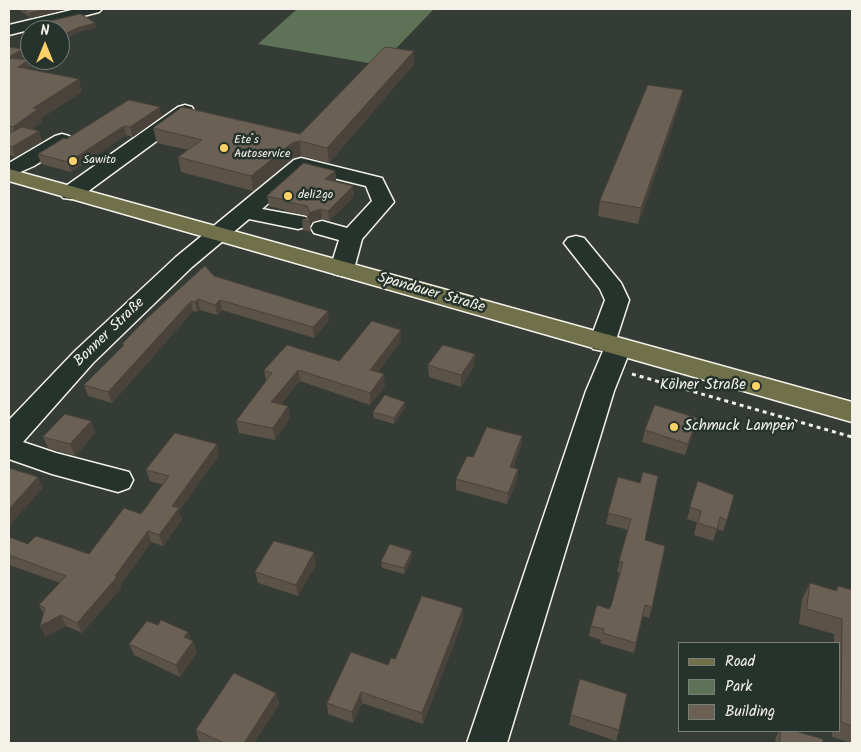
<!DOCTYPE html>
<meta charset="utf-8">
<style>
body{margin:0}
#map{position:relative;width:861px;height:752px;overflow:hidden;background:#343c35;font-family:Kalam,sans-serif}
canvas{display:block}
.frame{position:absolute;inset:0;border:10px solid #f4f1e8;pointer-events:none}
.legend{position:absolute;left:678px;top:642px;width:162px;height:90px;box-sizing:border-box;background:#26332d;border:1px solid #787f78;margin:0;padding:6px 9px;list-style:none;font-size:15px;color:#f4f1e8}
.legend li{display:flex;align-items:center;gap:10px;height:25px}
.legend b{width:25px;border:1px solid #787f78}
.north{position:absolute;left:20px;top:20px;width:50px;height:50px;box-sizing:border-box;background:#26332d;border:1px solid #787f78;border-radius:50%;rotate:0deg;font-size:14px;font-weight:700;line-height:20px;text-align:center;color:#f4f1e8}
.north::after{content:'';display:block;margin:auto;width:18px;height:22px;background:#ffd166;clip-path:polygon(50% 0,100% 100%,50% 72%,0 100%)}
</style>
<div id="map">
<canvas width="861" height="752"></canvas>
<div class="frame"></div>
<ul class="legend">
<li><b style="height:6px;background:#70704a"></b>Road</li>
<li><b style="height:14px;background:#5d7256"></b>Park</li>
<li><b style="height:14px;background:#6a6054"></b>Building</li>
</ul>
<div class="north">N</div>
</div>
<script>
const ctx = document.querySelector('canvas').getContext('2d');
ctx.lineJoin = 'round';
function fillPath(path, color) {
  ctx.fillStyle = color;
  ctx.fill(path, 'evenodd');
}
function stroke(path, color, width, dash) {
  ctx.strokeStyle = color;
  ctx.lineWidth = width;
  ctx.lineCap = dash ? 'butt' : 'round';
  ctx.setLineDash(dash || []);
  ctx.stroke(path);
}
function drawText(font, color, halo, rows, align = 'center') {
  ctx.font = font + ' Kalam,sans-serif';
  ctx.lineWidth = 5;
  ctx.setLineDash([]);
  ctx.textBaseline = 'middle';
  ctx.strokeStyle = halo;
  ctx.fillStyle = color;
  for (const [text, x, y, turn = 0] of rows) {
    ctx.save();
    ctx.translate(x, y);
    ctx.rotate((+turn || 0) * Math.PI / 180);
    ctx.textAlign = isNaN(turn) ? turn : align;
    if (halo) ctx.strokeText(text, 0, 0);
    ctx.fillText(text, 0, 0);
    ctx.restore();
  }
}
const green = new Path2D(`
 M297,9H434L380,65L258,44Z`);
const path = new Path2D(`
 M632,374L852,437`);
const minor = new Path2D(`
 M76,9H102L99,12L9,35V25Z
 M185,105L192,107L194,111L192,115L79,198L71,199L63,198L60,193L63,188L178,107Z
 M62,134L69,136L72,140L69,144L34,166L9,177V163L55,136Z
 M301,158L382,178L394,202L362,239L354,269L350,274L342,276L334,274L330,269L339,240L314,233L311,228L314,223L322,221L347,228L372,201L366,186L305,171L262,209L306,217L309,222L306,227L298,229L249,219L192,267L93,363L23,442L56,453L129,472L133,480L129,488L118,492L52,474L9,459V420L75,351L176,257L294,160Z
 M576,236L584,238L621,283L629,300L616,340L627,342L631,348L614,391L507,743H467L586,391L603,351L593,349L589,343L605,300L600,289L564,243L568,238Z`);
const major = new Path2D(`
 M9,169L852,402V422L9,181Z`);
const wall = new Path2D(`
 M18,9H69L31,18Z
 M43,23H95L96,28L78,32L63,41L60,39V30H47L44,28Z
 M9,47L26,60H28L31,70L82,92L41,118L42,122L32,129L39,131L42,141L15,157L9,155Z
 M414,51V64L329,163L301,156L293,158L253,191L181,172L178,157L188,150L157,143L153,128L300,134Z
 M680,104L638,224L598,216L600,201Z
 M162,116L133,137L126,135L71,172L41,164L38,154L66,139Z
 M335,171L336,180L334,181L353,186L354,196L329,221L322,219L312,222L310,225L311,232L303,230L302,220L307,218L308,216L285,211V210L269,206L267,196Z
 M214,276L329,321L314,338L222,310L217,315L200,310L197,312L193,311L112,403L88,396L84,385L123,346L122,344Z
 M401,341L378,372L385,386L370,405L300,381L281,404L288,406L290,418L275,440L239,433L236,421L266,381L264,370L339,361Z
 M475,354L474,366L461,387L429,377L428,365Z
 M405,408L394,424L374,418L373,412Z
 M91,421L95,433L75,456L48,448L43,437Z
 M645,430H694L685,455L642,442Z
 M522,436L521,446L513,468L518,469L517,480L507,504L456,490V479L473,457Z
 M217,444L219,455L179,511L182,519L163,546L151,542L120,586L121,588L82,633L66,626L45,637L43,613L39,605L60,583L9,565V537L28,544L89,554L141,514L163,485L150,481L146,470Z
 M618,477L645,540L652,607L649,618L643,616L634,653L600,643L601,640L589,636L591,626L611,606L620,573L617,572L628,530L606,524Z
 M698,481L727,520L723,531L717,529L713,541L694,535L697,522L687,519Z
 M412,551V557L404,574L382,568L381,562Z
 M316,564L298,596L258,583L255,572Z
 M810,583L835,591L838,586L852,590V743L832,737V731H840V643H834V634L799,624L802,599Z
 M463,620L423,724L362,703L353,723L328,714L327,703L388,665L395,659Z
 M191,640L193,641L197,652L180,677L134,655L129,644Z
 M276,693L279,704L254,743H205L199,741L196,730Z
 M571,715L619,730L616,741L569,725Z
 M779,731H795L823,743H775L776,737Z`);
const shadedWall = new Path2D(`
 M49,9H69L31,18L29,13Z
 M95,23L96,28L78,32L63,41L61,36L77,28Z
 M23,49L26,61H9V57Z
 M414,51V64L329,163L327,148Z
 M28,60L32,72L18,67Z
 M79,79L82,92L41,118L42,122L17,140L13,127L33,108Z
 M683,90L680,104L638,224L641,208Z
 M160,107L162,116L133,137L130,127Z
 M124,126L126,135L71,172L68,162Z
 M39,131L42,141L15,157L12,147Z
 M300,141L301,156L293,158L253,191L251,176L292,143Z
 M335,171L336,180L326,189L325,179Z
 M353,186L354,196L329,221L328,211Z
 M321,209L322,219L312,222L310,225L308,217L311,212Z
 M198,299L200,310L197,312L195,302Z
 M220,300L222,310L217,315L215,305Z
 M191,301L193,311L112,403L108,392Z
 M328,311L329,321L314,338L313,327Z
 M401,330V341L371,381L370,370Z
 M475,354L474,366L461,387V375Z
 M298,370L300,381L273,413L271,402Z
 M384,374L385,386L370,405V393Z
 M405,402V408L394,424V418Z
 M288,406L290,418L275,440L273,428Z
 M697,418L694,430L685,455L688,444Z
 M91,421L95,433L75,456L70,444Z
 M522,436L521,446L509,478L510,467Z
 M217,444L219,455L179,511L182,519L163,546L159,535L172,506Z
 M518,469L517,480L507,504L508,493Z
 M38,477L43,488L9,526V509Z
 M148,531L151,542L120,586L121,588L82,633L77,623L115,576Z
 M412,551V557L404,574V568Z
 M314,552L316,564L298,596L296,585Z
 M463,608V620L423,724L422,713Z
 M61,615L66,626L45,637L40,626Z
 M188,632L192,643L184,637Z
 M193,641L197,652L180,677L176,665Z
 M361,692L362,703L353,723L352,712Z
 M276,693L279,704L254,743H244Z`);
const building = new Path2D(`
 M23,9H49L29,13Z
 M81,14L95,23L77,28L61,36L60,35V30H52L43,23Z
 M9,47L23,49L9,57Z
 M385,47L414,51L327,148L300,141L292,143L251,176L178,157L202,140L153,128L182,107L300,134Z
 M9,58L28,60L18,67L79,79L33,108L38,109L13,127L9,126Z
 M648,85L683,90L641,208L600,201Z
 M129,100L160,107L130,127L124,126L68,162L38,154L64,138L66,139Z
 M22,127L39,131L12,147L9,146V134Z
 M304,163L335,171L325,179L353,186L328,211L321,209L311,212L308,217L310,222L302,220L307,218L310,213L307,206L284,201L285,200L267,196Z
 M205,266L214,276L328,311L313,327L220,300L215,305L198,299L195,302L191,301L108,392L84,385L124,345L122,344L144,321Z
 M372,321L401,330L370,370L384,374L370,393L298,370L271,402L288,406L273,428L236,421L272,373L264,370L287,345L339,361Z
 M443,345L475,354L461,375L428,365Z
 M385,395L405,402L394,418L373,412Z
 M655,405L697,418L688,444L645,430Z
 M65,414L91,421L70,444L43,437Z
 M487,427L522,436L510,467L518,469L508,493L456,479L467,456L473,457Z
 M175,433L217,444L172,506L179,508L159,535L148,531L115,576L117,577L77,623L61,615L40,626L45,608L39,605L66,576L9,555V537L28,544L36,536L89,554L124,508L141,514L169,476L146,470Z
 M9,468L38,477L9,509Z
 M643,472L658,476L645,540L665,546L652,607L645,605L636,643L603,633L604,629L591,626L597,605L609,609L611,606L623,562L619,561L631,519L608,513L618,477L640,483Z
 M698,481L734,495L727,520L720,517L717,529L698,523L701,511L690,507Z
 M274,541L314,552L296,585L255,572Z
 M390,544L412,551L404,568L381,562Z
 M810,583L837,591L838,586L852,590V726L841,722L842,619L807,609Z
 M422,596L463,608L422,713L361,692L352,712L327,703L351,652L388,665L391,658L395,659Z
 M161,620L188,632L184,637L193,641L176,665L129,644L147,621L158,625Z
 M234,673L276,693L244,743H224L196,730Z
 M580,679L627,694L619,730L571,715Z
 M781,731H795L823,739V743H780Z`);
const markers = [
 [224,148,5,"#ffd166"],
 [73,161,5,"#ffd166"],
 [288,196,5,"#ffd166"],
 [756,386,5,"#ffd166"],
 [674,427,5,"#ffd166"]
];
const farPoinames = [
 ["Ete´s",234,141],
 ["Autoservice",234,155],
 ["Sawito",83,161],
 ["deli2go",298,196]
];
const streetNames = [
 ["Spandauer Straße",431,294,16],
 ["Bonner Straße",110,333,-44]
];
const poiNames = [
 ["Kölner Straße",746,386],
 ["Schmuck Lampen",684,427,"left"]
];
fillPath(green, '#5d7256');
stroke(minor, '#f4f1e8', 3);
stroke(major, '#f4f1e8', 3);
stroke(path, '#f4f1e8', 3, [4, 4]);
fillPath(minor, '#26332d');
fillPath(major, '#70704a');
fillPath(wall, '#5b5348');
fillPath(shadedWall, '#4a433b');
fillPath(building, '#6a6054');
stroke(building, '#4a433b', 1);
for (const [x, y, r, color] of markers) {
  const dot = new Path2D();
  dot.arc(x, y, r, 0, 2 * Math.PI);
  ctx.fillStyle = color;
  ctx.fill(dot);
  stroke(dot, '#26332d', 2);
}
drawText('12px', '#f4f1e8', '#26332d', farPoinames, 'left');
drawText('15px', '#f4f1e8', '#26332d', streetNames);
drawText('15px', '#f4f1e8', '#26332d', poiNames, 'right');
</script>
